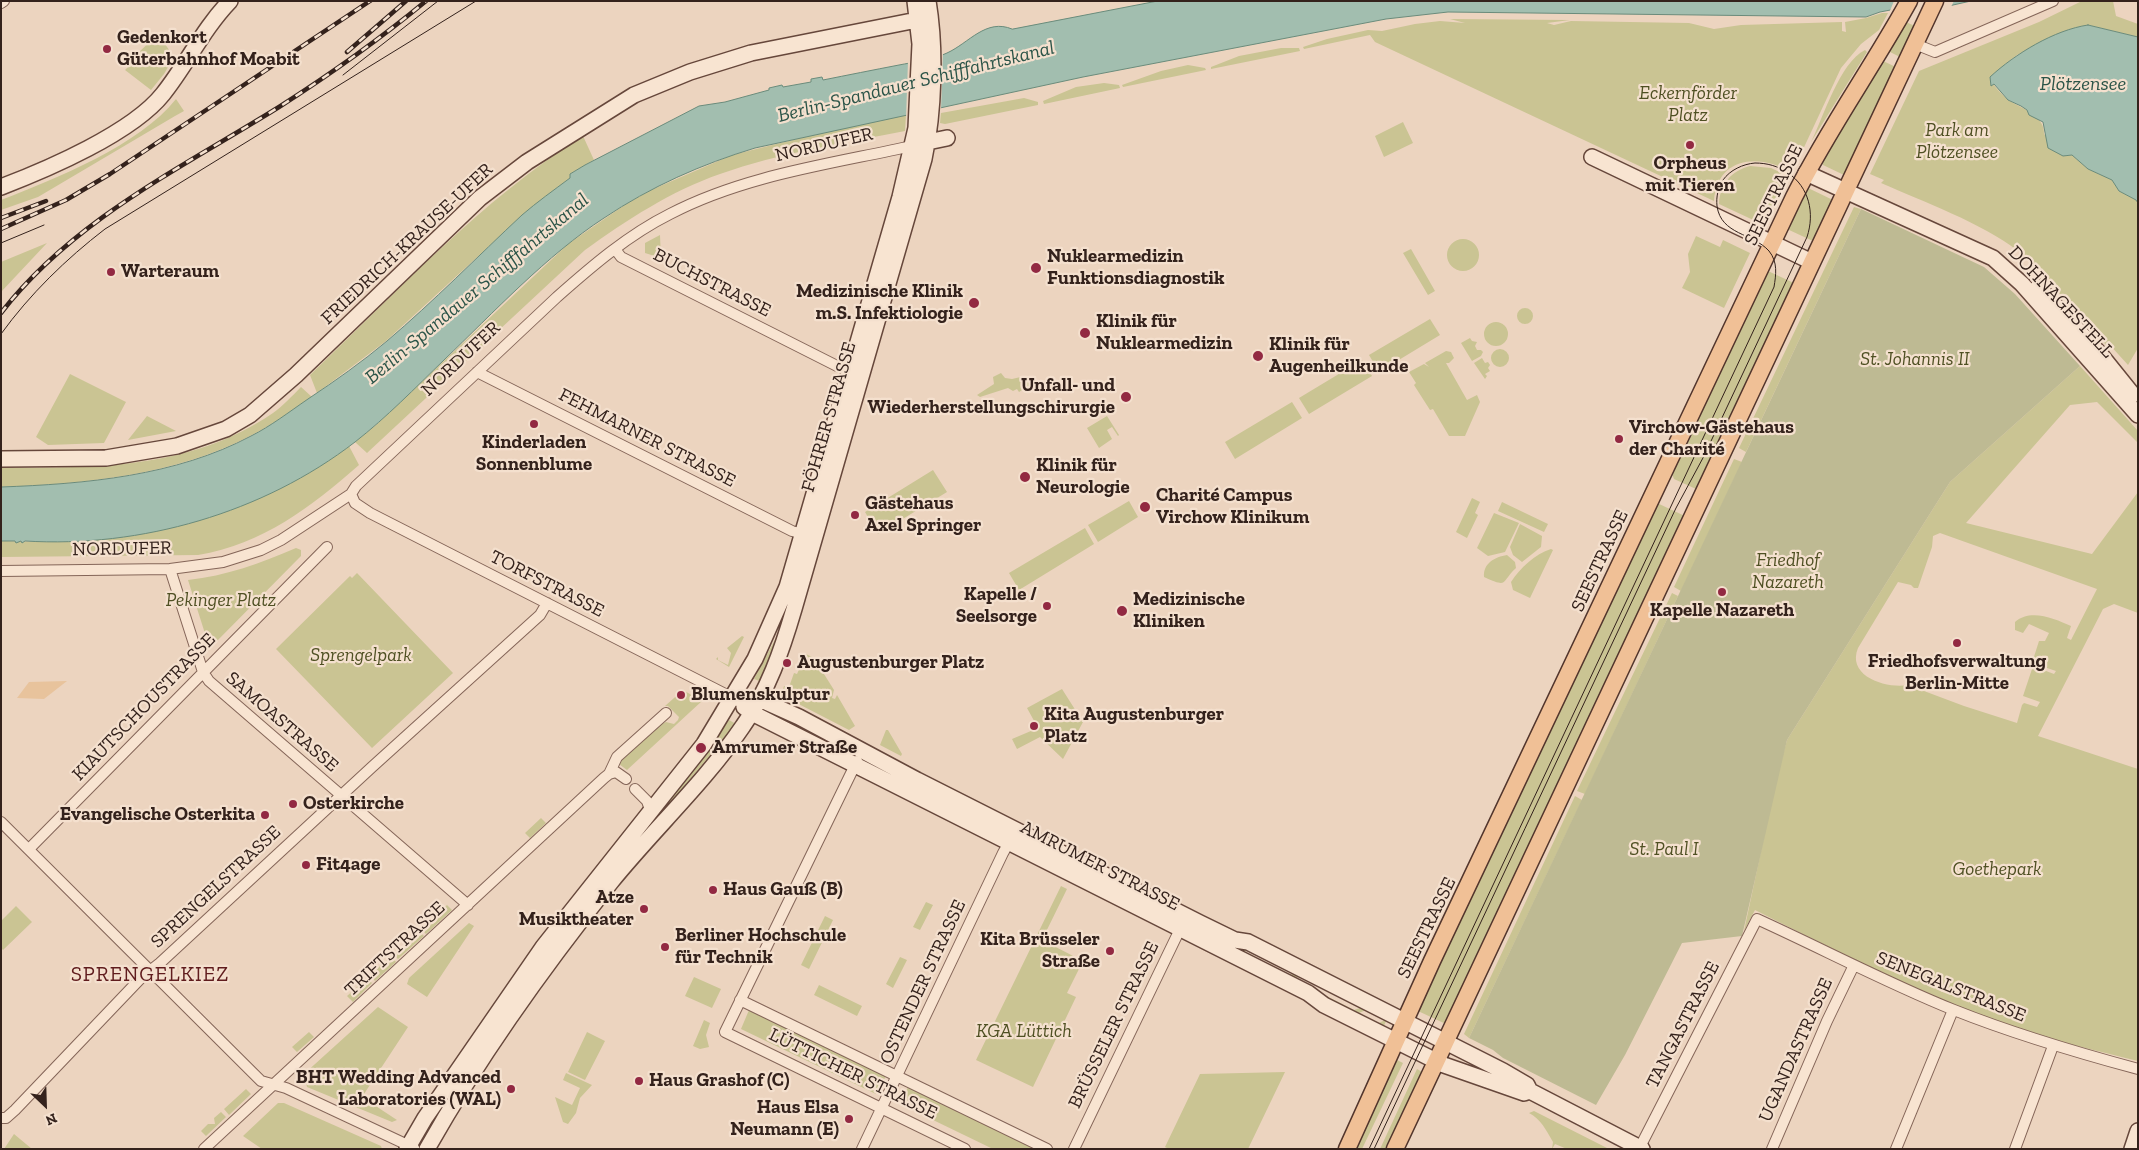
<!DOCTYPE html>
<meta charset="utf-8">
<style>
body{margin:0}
#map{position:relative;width:2139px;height:1150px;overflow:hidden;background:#ecd4bf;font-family:"Zilla Slab",serif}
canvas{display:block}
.frame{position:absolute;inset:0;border:2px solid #34221c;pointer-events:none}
.north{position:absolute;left:20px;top:1080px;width:50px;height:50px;-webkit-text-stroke:4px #f4e0ce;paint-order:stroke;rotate:156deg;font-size:14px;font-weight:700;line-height:20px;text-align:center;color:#34221c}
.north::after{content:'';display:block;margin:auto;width:18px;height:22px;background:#34221c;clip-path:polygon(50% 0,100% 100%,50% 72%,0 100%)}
</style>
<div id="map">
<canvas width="2139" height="1150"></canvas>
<div class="frame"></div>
<div class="north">N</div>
</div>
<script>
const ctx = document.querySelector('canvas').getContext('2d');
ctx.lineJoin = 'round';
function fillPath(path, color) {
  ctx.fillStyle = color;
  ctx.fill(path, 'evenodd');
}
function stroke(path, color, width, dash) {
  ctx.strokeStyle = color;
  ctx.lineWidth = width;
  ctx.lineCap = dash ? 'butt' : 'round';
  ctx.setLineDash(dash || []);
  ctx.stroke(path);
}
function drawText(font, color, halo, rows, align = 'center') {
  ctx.font = font + ' "Zilla Slab",serif';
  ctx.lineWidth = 4.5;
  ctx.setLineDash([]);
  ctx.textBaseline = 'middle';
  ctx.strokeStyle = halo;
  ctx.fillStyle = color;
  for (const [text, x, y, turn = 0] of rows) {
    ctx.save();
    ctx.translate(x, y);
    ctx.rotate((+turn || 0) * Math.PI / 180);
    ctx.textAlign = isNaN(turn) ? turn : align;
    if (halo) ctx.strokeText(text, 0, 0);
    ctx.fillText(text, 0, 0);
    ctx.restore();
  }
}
const green = new Path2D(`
 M2082,1H2113L2116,16L2138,24V37L2088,25L2064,32L2017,55L1997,71L1993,84C1998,90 2004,97 2010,101C2023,109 2045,116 2044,134L2067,156L2072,155L2088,169L2113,180L2119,191L2136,200L2138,203V348L2128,365L2109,344L2107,346L2074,310L2076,307L2074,305L2071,307C2054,288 2038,267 2018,251C1982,223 1924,202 1881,183L1884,180L1870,174L1919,71L2039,22Z
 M1882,13H1888L1879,30L1861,44L1841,68L1792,173C1761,153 1717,156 1714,201L1375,42L1370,35L1304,49L1303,47L1327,39L1368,30L1382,31L1415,24L1440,21L1465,23L1450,19L1570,20L1547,23L1554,25L1571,21L1689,23L1714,29L1741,25L1842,22V31L1846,32L1845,22L1866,18Z
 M1906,22L1917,27L1902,58L1890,52Z
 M158,34L174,57L164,74L151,90L125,70L140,55L138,53Z
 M1281,48H1299L1300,51L1211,69V67L1239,56Z
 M1865,50L1867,52L1811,142C1823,118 1840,62 1865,50Z
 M1883,61L1898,68L1847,174L1844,175L1823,165L1821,160Z
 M1188,65L1205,68L1206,70L1123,87L1122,85L1161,71Z
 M1104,83L1119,85L1120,88L1044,104L1043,101L1076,87Z
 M1024,98L1038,102V105L945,124L940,123L941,113Z
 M176,99L184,111L175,116L38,197L1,210V200C55,179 140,145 176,99Z
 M906,115L905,131C843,143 780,153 720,174C671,191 627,220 585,250L367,453L355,442L376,425L568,244L626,204L651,190L732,155L837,129Z
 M1403,122L1413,143L1384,157L1375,136Z
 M583,136L594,160L570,174V178L523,215L386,341L317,393L310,375C396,293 482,199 583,136Z
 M1750,166L1771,168L1790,177L1764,225L1719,204C1720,184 1731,171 1750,166Z
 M1806,187L1835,201L1815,242L1787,229Z
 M1854,207L1861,209L1746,452L1739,448Z
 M660,235L661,258L645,253V243Z
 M1696,236L1720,247L1723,240L1750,253L1724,308L1682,288L1690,272L1688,254Z
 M1447 255a16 16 0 1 1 32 0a16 16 0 1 1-32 0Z
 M47,243L1,292V262Z
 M1411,249L1435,291L1428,295L1403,253Z
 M1768,271L1796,284L1698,489H1696L1674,479L1672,474Z
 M1517 316a8 8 0 1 1 16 0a8 8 0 1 1-16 0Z
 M1430,319L1440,335L1379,372L1369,355Z
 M1484 334a12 12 0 1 1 24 0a12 12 0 1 1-24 0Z
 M1470,338L1472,341L1477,342L1475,346L1477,350H1481L1483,352L1481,356L1472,361L1461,343Z
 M1491 358a9 9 0 1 1 18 0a9 9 0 1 1-18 0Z
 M1446,351L1451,352L1454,358L1449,363H1441H1446L1467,400L1477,395L1480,402L1465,436H1449L1433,409L1430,410L1414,385L1416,383L1409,372L1424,364L1429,367L1425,363Z
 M1482,358L1485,363L1488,362L1490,365L1488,368L1490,371L1485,374L1487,376L1485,379L1474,363Z
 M1362,360L1372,376L1309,414L1299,398Z
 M2080,366L2138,431V443L2097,402L2070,405L1966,523L2092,554L2138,492V613L2114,604L2103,609L2038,736L2138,769V1061C2094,1050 2049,1040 2006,1025C1920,994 1837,951 1755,910L1744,931L1777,776L1787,740L1950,482ZM1940,533L2097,589L2071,640L2067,638L2071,626C2055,619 2031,608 2015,622V630L2023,633L2029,624L2049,633L2045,641H2039L2032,663L2056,671L2054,674L2033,666L2023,696L2040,702L2037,707L2024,703L2022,705L2017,723L1964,706L1908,685C1888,689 1846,677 1858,648L1898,582L1911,585L1914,588H1918L1932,547L1933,536Z
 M1001,373L1005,378L1012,379L1025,376L1030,385L1019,392L1017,389L1013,391L1008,388L980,397L977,395L994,384L993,377Z
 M70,374L126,402L104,443L48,445L36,437Z
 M301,387L312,397C292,411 272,425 250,436C175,475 85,484 1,487V468C98,467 189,470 273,413C283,406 292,396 301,387Z
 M1292,402L1302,418L1235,459L1225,442Z
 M147,416L176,431L128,440Z
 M1107,416L1119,435L1118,436L1112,427L1107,430L1112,439L1099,448L1087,428Z
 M349,446L359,465C311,507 263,544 198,555L1,557V541C25,541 49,543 73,541C174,536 268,505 349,446Z
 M1734,459L1742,462L1681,591L1674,587Z
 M933,470L947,492L878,534L865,512Z
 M1472,498L1480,502L1475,513L1478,515L1467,538L1456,532Z
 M1129,501L1138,517L1098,542L1088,525Z
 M1502,502L1548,524L1544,532L1498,511Z
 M1657,503L1687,517L1448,1025L1418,1011Z
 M1494,513L1519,523L1505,552L1488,556L1477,548Z
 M1520,524L1542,536L1541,547L1522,562L1513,555L1510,547Z
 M1085,528L1094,544L1019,590L1009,573Z
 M296,548L301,550V556L214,644L208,643L188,580C226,576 261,563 296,548Z
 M1551,549L1553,550L1530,598L1513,590L1511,582C1520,568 1535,554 1551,549Z
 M1507,555L1515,562L1516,568C1500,583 1509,588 1484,577C1483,563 1495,557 1507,555Z
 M357,573L453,673L372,748L276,649L350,576L352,578Z
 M795,586L762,682L754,679L778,634Z
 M1672,593L1678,596L1585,794L1577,791Z
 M742,636L744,637L729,667L716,659L718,657V660L728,665L731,653L727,648Z
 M806,654L814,658L834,690L832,698L835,699L837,695L855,726L849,730L787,698L783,689L784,686L789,687L794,673L797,674Z
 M1062,689L1083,722L1063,759L1040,737L1017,749L1012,739L1038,728L1027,708Z
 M683,690L702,701L627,770L619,764V761L653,728L666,722L674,724L678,720L679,717L668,706H665Z
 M774,712L855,752L851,759L771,719Z
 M729,720L736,724L645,833L630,845L693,771Z
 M886,730H888L902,754L901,756L880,745Z
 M1575,796L1582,800L1469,1038L1464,1034Z
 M541,818L546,823L530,838L525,833Z
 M1061,886L1067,889L1042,940L1083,961L1067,993L1076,997L1033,1087L976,1060Z
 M926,902L933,905L920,930L913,927Z
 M447,905L452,910L426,934L421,929Z
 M16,906L32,922L3,950L1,948V921Z
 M825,916L833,920L809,969L801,965Z
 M469,923L474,926L427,997L407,984L409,978Z
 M419,931L424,936L398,959L393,954L398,950L405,949L404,945Z
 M1192,932L1236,950L1245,947L1249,950L1241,953L1287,976L1296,973L1301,976L1293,979L1354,1010L1363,1007L1368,1009L1359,1013L1379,1023L1387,1019L1383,1028Z
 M391,956L396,962L375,981L370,975Z
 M900,957L907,960L893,988L886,984Z
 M694,977L721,989L712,1008L685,996Z
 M367,978L372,983L353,1002L347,996Z
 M819,985L862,1006L857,1016L814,995Z
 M378,1007L408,1027L362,1097L397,1120L392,1122L307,1087L304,1074Z
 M749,1010L886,1076L876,1094L741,1029Z
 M704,1020L710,1023L706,1035L709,1047L700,1049L693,1046Z
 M309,1032L314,1037L297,1052L292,1047Z
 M587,1032L605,1041L585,1080L568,1072Z
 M1395,1059L1403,1063L1362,1149H1353Z
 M1417,1069L1424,1073L1390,1149H1380Z
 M1285,1072L1248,1149H1169L1165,1147L1200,1074Z
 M566,1073L592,1085L580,1098L576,1113L568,1124L563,1122L555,1097L572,1105L580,1088L563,1080Z
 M908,1087L1037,1149H993L900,1104Z
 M246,1089L251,1094L229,1115L224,1109Z
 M278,1103H284L381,1146L382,1149H262L243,1136Z
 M1534,1111L1607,1148L1608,1149H1567L1555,1144L1552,1149L1553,1142C1546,1130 1541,1119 1529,1113Z
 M221,1112L226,1117L206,1136L201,1131L208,1124H215L214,1118Z
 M14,1134L32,1149H4Z`);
const sand = new Path2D(`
 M67,681L44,699L17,698L29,682Z`);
const cemetery = new Path2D(`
 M1861,209L1984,267L2015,294L2080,366L1950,482L1787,740L1742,936L1682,943L1625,1055L1596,1105L1503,1058L1493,1050L1469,1038Z`);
const water = new Path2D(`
 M1158,1H1971L1944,7L1927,3L1880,12L1866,17L1448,12L1386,19L1083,77L755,148C702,164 650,187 604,218C547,255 493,313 444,360C415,388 387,417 355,442C263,513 141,548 25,541L22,543L21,541L16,543L15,541H1V487C85,484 176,476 251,436C271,426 289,412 308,399C335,381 362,362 387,341C434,301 477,257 522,215C537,202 554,190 570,178V174L585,165L699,106L725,102L769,90V88L782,85L783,87L811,82V79L822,77L823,80C848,75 873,70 899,65C914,62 932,60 947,53C969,43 986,18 1012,29Z
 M2088,25L2138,37V203L2136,200L2119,191L2112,180L2088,169L2072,155L2063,156L2048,148L2043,122L2029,115L2027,110L2021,106L2008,100L1994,84L1991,86L1990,77C2015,54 2054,30 2088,25Z`);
const pier = new Path2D(`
 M1894,1H1954L1950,9L1943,10L1927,6L1889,13Z
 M943,52L941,110L906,118L908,61Z`);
const street = new Path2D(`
 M1,3L4,1
 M1915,44L1935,52L2053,1
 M615,249L621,257L837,366L850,370
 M477,372L792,531L803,534
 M351,494L355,503L370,513L733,698
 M170,569L203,672L209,681L468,905
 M1,571L170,569L223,562L261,550L281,540L351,494L356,486L557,297C592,266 628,235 670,214C745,175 831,164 912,146
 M857,761L725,1032L965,1149
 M609,774L616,772L626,779
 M635,789L647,801L650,810
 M1,822L261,1081L286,1088L414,1148
 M29,849L327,547
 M740,1000L1047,1149
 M1,1118H6L15,1110L141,978L160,963L372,767L540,615L547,603
 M1640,1147L1757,919C1823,949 1887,983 1954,1010C2014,1034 2075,1052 2138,1069
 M204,1149L604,778L609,774L617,757L666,713
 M862,1149L1003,853L1012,837
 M1074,1149L1182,925
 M1772,1149L1827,1021L1854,965
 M1896,1149L1953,1010
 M2015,1149L2053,1046`);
const secondary = new Path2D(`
 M918,144L947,138
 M1592,157L1812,262
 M1806,173L1993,258L2022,284L2138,415
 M1,187C48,169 132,133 163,94C187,64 203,29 230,1
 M2038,287L2100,354L2133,395
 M1,459L106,458L177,446L226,429L250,415L296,375L480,198L527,162L634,95L690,72L751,53L927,18
 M733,698L759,699L799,717L917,780L1200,923L1235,940L1248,942L1503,1071L1527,1085L1530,1091L1642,1149
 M744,707L752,713L1308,993L1324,1005L1444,1065L1524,1093L1527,1092
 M407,1149L425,1118L543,947L704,744L755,659L787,587L900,197L916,128L920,44L915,1
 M427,1149C480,1055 544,966 611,882C654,829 705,782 743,726C768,691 782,650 794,609L924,159C934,112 936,49 928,1
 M2132,1149L2138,1131`);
const primary = new Path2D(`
 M1347,1149L1432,961L1794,197C1828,129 1872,68 1909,1
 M1395,1149L1935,1`);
const tram = new Path2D(`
 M343,75L438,1
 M1,243L44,225
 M1,334C30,294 66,259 105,229L476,1
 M1369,1149L1774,287C1776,275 1778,262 1769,251C1753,233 1721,235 1717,206C1716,197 1718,188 1723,180C1730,170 1743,164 1755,163C1767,163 1778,166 1788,173C1809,187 1815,213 1807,237L1704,456L1676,508L1374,1149`);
const rail = new Path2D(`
 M347,52L406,1
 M1,218L46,201
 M1,229L66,200L110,174L370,1
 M1,313C73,220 181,168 279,107C329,75 380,39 426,1`);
const markers = [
 [107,49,5,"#922942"],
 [1690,145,5,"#922942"],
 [1036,268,6,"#922942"],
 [111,272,5,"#922942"],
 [974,303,6,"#922942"],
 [1085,333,6,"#922942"],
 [1258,356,6,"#922942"],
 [1126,397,6,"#922942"],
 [534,424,5,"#922942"],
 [1619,439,5,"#922942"],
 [1025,477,6,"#922942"],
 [1145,507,6,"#922942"],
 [855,515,5,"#922942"],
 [1722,592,5,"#922942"],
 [1047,606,5,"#922942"],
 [1122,611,6,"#922942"],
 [1957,643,5,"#922942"],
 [787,663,5,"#922942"],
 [681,695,5,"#922942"],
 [1034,726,5,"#922942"],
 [701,748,6,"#922942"],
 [293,804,5,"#922942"],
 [265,815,5,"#922942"],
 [306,865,5,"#922942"],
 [713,890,5,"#922942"],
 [644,909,5,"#922942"],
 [665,947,5,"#922942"],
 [1110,951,5,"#922942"],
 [639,1081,5,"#922942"],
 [511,1089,5,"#922942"],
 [849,1119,5,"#922942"]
];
const poiNames = [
 ["Gedenkort",117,38],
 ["Güterbahnhof Moabit",117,60],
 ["Orpheus",1690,164,"center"],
 ["mit Tieren",1690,186,"center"],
 ["Nuklearmedizin",1047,257],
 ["Funktionsdiagnostik",1047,279],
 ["Warteraum",121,272],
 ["Medizinische Klinik",963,292,"right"],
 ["m.S. Infektiologie",963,314,"right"],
 ["Klinik für",1096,322],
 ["Nuklearmedizin",1096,344],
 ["Klinik für",1269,345],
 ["Augenheilkunde",1269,367],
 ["Unfall- und",1115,386,"right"],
 ["Wiederherstellungschirurgie",1115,408,"right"],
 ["Virchow-Gästehaus",1629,428],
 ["der Charité",1629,450],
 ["Kinderladen",534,443,"center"],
 ["Sonnenblume",534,465,"center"],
 ["Klinik für",1036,466],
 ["Neurologie",1036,488],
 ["Charité Campus",1156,496],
 ["Virchow Klinikum",1156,518],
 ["Gästehaus",865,504],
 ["Axel Springer",865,526],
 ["Kapelle /",1037,595,"right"],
 ["Seelsorge",1037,617,"right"],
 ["Medizinische",1133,600],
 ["Kliniken",1133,622],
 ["Kapelle Nazareth",1722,611,"center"],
 ["Friedhofsverwaltung",1957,662,"center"],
 ["Berlin-Mitte",1957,684,"center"],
 ["Augustenburger Platz",797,663],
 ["Blumenskulptur",691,695],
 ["Kita Augustenburger",1044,715],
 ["Platz",1044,737],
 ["Amrumer Straße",712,748],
 ["Osterkirche",303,804],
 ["Evangelische Osterkita",255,815,"right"],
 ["Fit4age",316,865],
 ["Haus Gauß (B)",723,890],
 ["Atze",634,898,"right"],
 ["Musiktheater",634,920,"right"],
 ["Berliner Hochschule",675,936],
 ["für Technik",675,958],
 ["Kita Brüsseler",1100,940,"right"],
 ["Straße",1100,962,"right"],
 ["BHT Wedding Advanced",501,1078,"right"],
 ["Laboratories (WAL)",501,1100,"right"],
 ["Haus Grashof (C)",649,1081],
 ["Haus Elsa",839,1108,"right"],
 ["Neumann (E)",839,1130,"right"]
];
const parkNames = [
 ["Eckernförder",1688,94],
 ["Platz",1688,116],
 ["Park am",1957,131],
 ["Plötzensee",1957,153],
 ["St. Johannis II",1915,360],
 ["Friedhof",1788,561],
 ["Nazareth",1788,583],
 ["Pekinger Platz",221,601],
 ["Sprengelpark",361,656],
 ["St. Paul I",1664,850],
 ["Goethepark",1997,870],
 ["KGA Lüttich",1024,1032]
];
const streetNames = [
 ["NORDUFER",824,145,-13],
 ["SEESTRASSE",1774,195,-64],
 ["FRIEDRICH-KRAUSE-UFER",407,244,-43],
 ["BUCHSTRASSE",712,283,27],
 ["DOHNAGESTELL",2061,302,47],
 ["NORDUFER",461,359,-43],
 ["FÖHRER STRASSE",829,417,-74],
 ["FEHMARNER STRASSE",647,438,27],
 ["NORDUFER",122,549,-1],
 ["SEESTRASSE",1600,561,-65],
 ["TORFSTRASSE",547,584,27],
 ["KIAUTSCHOUSTRASSE",144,707,-46],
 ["SAMOASTRASSE",282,722,41],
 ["AMRUMER STRASSE",1100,866,27],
 ["SPRENGELSTRASSE",216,887,-43],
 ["SEESTRASSE",1427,928,-64],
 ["TRIFTSTRASSE",395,949,-43],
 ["OSTENDER STRASSE",923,982,-65],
 ["SENEGALSTRASSE",1951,987,22],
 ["BRÜSSELER STRASSE",1114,1025,-64],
 ["TANGASTRASSE",1683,1025,-63],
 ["UGANDASTRASSE",1796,1050,-66],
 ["LÜTTICHER STRASSE",853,1074,26]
];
const waterNames = [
 ["Berlin-Spandauer Schifffahrtskanal",916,82,-14],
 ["Plötzensee",2083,84],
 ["Berlin-Spandauer Schifffahrtskanal",477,289,-40]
];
const quarterNames = [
 ["SPRENGELKIEZ",150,975]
];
fillPath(green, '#cac493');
fillPath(sand, '#e8c39c');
fillPath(cemetery, '#beba93');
fillPath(water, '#a2beaf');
stroke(water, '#6a8b7b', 1);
fillPath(pier, '#ecd4bf');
stroke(street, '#846558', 12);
stroke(secondary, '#66473b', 18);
stroke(primary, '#52352c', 19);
stroke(street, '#f8e4d1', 10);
stroke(secondary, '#f8e4d1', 15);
stroke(primary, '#f0c096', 16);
stroke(tram, '#34221c', 1);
stroke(rail, '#34221c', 4.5);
stroke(rail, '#f4e0ce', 2.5, [8]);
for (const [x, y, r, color] of markers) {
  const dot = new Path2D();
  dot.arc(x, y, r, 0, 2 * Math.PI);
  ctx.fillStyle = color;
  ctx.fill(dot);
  stroke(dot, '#f4e0ce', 2);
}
drawText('bold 19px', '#34221c', '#f4e0ce', poiNames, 'left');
drawText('italic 19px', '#4f5023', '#f4e0ce', parkNames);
drawText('19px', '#34221c', '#f4e0ce', streetNames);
drawText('italic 20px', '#2b5448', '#f4e0ce', waterNames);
ctx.letterSpacing = '1px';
drawText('21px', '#601c1d', '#f4e0ce', quarterNames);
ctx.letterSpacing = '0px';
</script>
